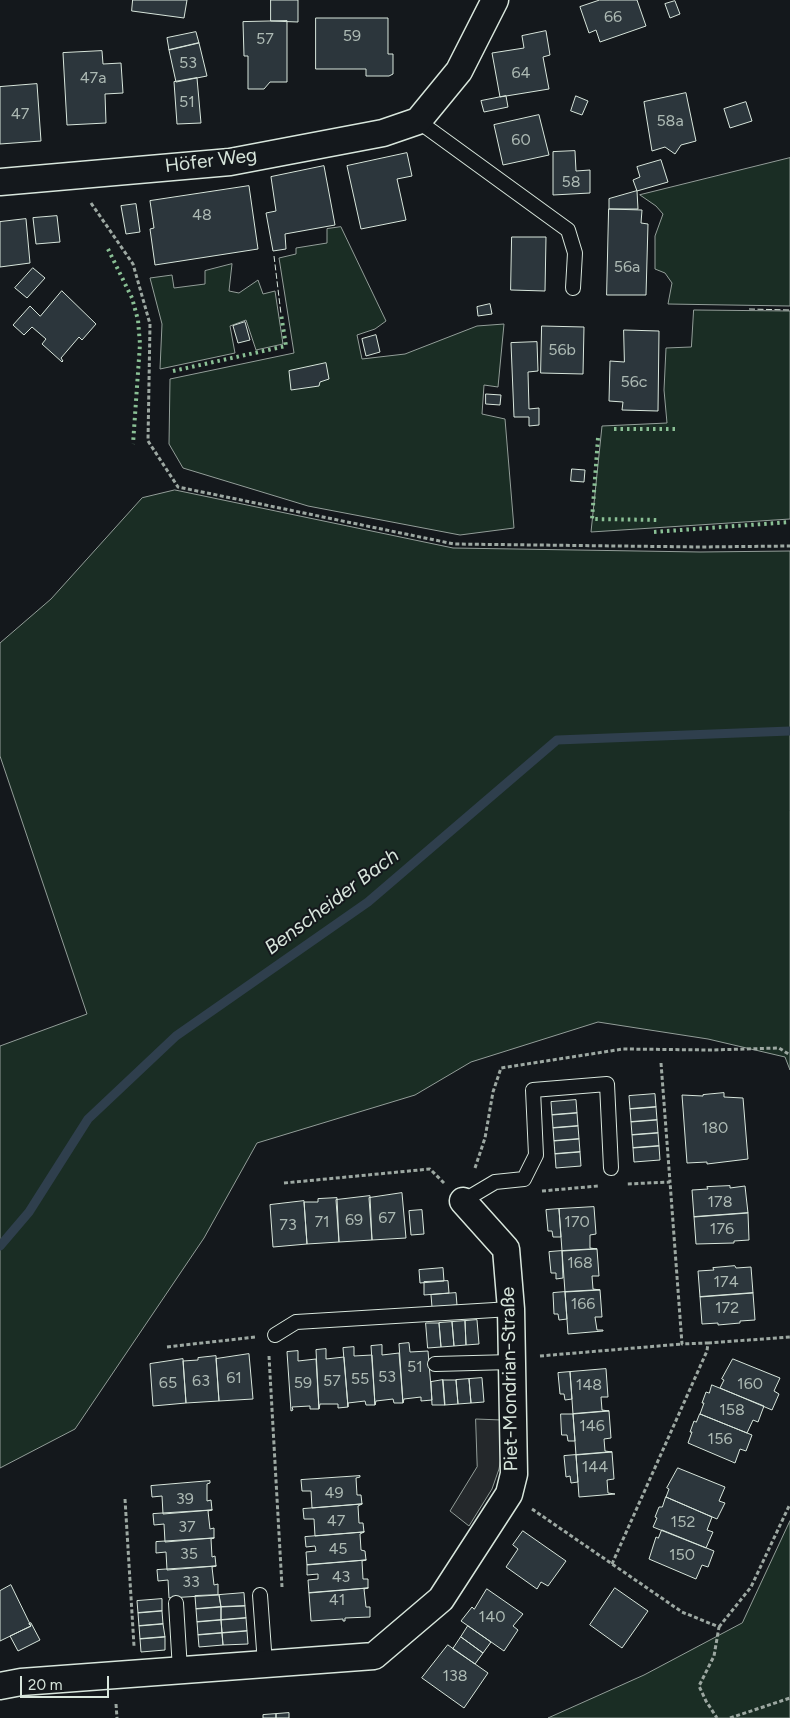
<!DOCTYPE html>
<meta charset="utf-8">
<style>
body{margin:0}
#map{position:relative;width:790px;height:1718px;overflow:hidden;background:#14181c;font-family:Figtree,sans-serif}
canvas{display:block}
.scale{position:absolute;left:20px;top:1676px;width:89px;height:22px;box-sizing:border-box;border:2px solid #d8e6dc;border-top:0;padding-left:6px;font-size:15px;line-height:18px;white-space:nowrap;color:#d8e6dc;-webkit-text-stroke:4px #14181c;paint-order:stroke}
</style>
<div id="map">
<canvas width="790" height="1718"></canvas>
<div class="scale">20 m</div>
</div>
<script>
const ctx = document.querySelector('canvas').getContext('2d');
ctx.lineJoin = 'round';
function fillPath(path, color) {
  ctx.fillStyle = color;
  ctx.fill(path, 'evenodd');
}
function stroke(path, color, width, dash) {
  ctx.strokeStyle = color;
  ctx.lineWidth = width;
  ctx.lineCap = dash ? 'butt' : 'round';
  ctx.setLineDash(dash || []);
  ctx.stroke(path);
}
function drawText(font, color, halo, rows, align = 'center') {
  ctx.font = font + ' Figtree,sans-serif';
  ctx.lineWidth = 4;
  ctx.setLineDash([]);
  ctx.textBaseline = 'middle';
  ctx.strokeStyle = halo;
  ctx.fillStyle = color;
  for (const [text, x, y, turn = 0] of rows) {
    ctx.save();
    ctx.translate(x, y);
    ctx.rotate((+turn || 0) * Math.PI / 180);
    ctx.textAlign = isNaN(turn) ? turn : align;
    if (halo) ctx.strokeText(text, 0, 0);
    ctx.fillText(text, 0, 0);
    ctx.restore();
  }
}
const green = new Path2D(`
 M790,158V306L668,304L672,283L665,273L655,269V236L663,214L656,206L640,195Z
 M341,227L386,321L375,329L357,335L362,359L405,354L477,326L504,324L498,387L484,385L482,414L505,419L514,528L460,535L308,506L183,468L169,444L170,379L294,353L279,258L296,254V248L327,243V229Z
 M232,264L229,291L239,293L258,280L263,294L275,291L283,344L256,350L246,320L230,326L235,353L160,369L162,324L150,278L172,275L174,288L205,284V271Z
 M694,310L790,311V519L591,532L602,426L667,423L664,390L666,348L691,347Z
 M175,490L453,548L700,552L790,551V1070L785,1057L708,1039L598,1022L471,1062L415,1095L257,1143L204,1238L75,1429L0,1468V1046L87,1014L0,756V643L51,599L142,498Z
 M790,1521V1718H548L644,1675L742,1623Z`);
const parking = new Path2D(`
 M476,1419L502,1420V1452L499,1469L492,1489L469,1526L450,1511L477,1467Z`);
const stream = new Path2D(`
 M0,1246L29,1212L88,1119L176,1036L368,902L557,740L790,731`);
const building = new Path2D(`
 M133,0H187L184,18L132,11Z
 M271,0H298V22L271,21Z
 M600,0H637L646,26L600,42L596,30L589,33L580,7Z
 M675,1L680,14L670,18L665,4Z
 M316,18H388V54H393V74L389,76H366V69H316Z
 M287,21V82H270L264,89H248V56H244L243,22Z
 M546,31L550,55L543,57L549,89L500,97L492,53L524,48L522,36Z
 M196,32L199,43L169,50L167,38Z
 M199,43L207,76L176,82L169,50Z
 M102,51L103,64L121,63L123,93L105,94L106,123L67,125L63,53Z
 M197,78L201,123L177,124L174,82Z
 M37,84L41,141L0,144V87Z
 M686,93L696,141L681,145L675,154L665,147L652,151L644,102Z
 M506,96L508,107L484,112L481,101Z
 M576,96L588,101L582,115L571,111Z
 M746,102L752,121L730,128L724,109Z
 M539,115L549,155L503,165L494,125Z
 M575,151L576,171L590,170V193L553,195V152Z
 M407,153L412,176L397,179L406,220L361,229L347,166Z
 M661,160L668,182L637,191L633,180L640,177L637,167Z
 M324,166L335,225L285,234L286,249L273,251L266,213L276,211L271,177Z
 M249,186L258,249L155,265L150,229L154,228L150,201Z
 M637,191L638,209H609V199Z
 M136,204L140,232L126,234L121,206Z
 M609,209L642,210L641,223L648,224L646,295H607Z
 M57,216L60,242L36,244L33,218Z
 M26,219L30,263L0,267V222Z
 M512,237H546L545,291L511,290Z
 M33,268L45,278L27,298L15,288Z
 M62,291L96,324L82,340L79,337L61,358L63,361L62,362L42,344L46,339L32,327L24,335L13,325L30,306L40,316Z
 M490,304L492,314L478,316L477,307Z
 M245,322L250,340L238,343L233,326Z
 M542,326L584,327L583,374L541,373Z
 M624,330L659,331L658,411L622,410L623,402L609,401L610,361L624,362Z
 M376,335L380,352L366,356L362,339Z
 M537,342L538,371L528,372L529,409L539,408V425L529,426V417H514L511,343Z
 M326,363L329,379L320,382L319,386L291,390L289,371Z
 M486,394L501,395L500,405L486,404Z
 M572,469L585,470L584,482L571,481Z
 M724,1093V1097L743,1098L748,1159L707,1164V1162L687,1163L682,1095L703,1096V1095Z
 M655,1094L656,1107L630,1109L629,1096Z
 M576,1100L577,1113L552,1115L551,1102Z
 M656,1107L657,1120L631,1122L630,1109Z
 M577,1113L578,1126L553,1128L552,1115Z
 M657,1120L658,1133L632,1135L631,1122Z
 M578,1126L579,1139L554,1141L553,1128Z
 M658,1133L659,1146L633,1148L632,1135Z
 M579,1139L580,1152L555,1154L554,1141Z
 M659,1146L660,1160L634,1162L633,1148Z
 M580,1152L581,1166L556,1168L555,1154Z
 M730,1186V1188L745,1186L748,1213L694,1217L692,1190L708,1189L707,1187Z
 M402,1193L406,1238L372,1240L369,1198Z
 M370,1196L372,1240L339,1242L336,1200Z
 M337,1198L339,1242L307,1244L304,1202H318V1199Z
 M304,1201L307,1244L273,1247L270,1205Z
 M594,1207L596,1234L590,1235V1248L597,1249L562,1251L559,1209Z
 M559,1209L561,1237H553L552,1231H548L546,1210Z
 M422,1210L424,1234L411,1235L409,1211Z
 M748,1213L749,1240L734,1241V1243L696,1244L694,1217Z
 M597,1249L599,1276H592L593,1289L600,1290L565,1292L562,1251Z
 M562,1251L563,1278L556,1279V1273H551L549,1252Z
 M735,1266L736,1268L751,1267L753,1293L700,1297L698,1271L714,1270L713,1268Z
 M443,1268L444,1281L420,1283L419,1270Z
 M448,1281L449,1293L424,1295V1282Z
 M600,1290L602,1317H595L597,1330H603V1331L568,1334L565,1292Z
 M565,1292L567,1319L559,1320L558,1314H554L553,1293Z
 M456,1293L457,1305L432,1307L431,1295Z
 M753,1293L755,1320L740,1321V1323L718,1325V1323L702,1324L700,1297Z
 M477,1320L479,1344L466,1345L465,1321Z
 M465,1321L466,1345L454,1346L452,1322Z
 M452,1322L454,1346L441,1347L439,1323Z
 M426,1323H439L441,1347L428,1348Z
 M409,1343L410,1352L428,1351L432,1400L421,1401V1397L404,1399L403,1403L399,1344Z
 M382,1345V1355L399,1353L403,1403H394L393,1399L376,1401L375,1405L371,1346Z
 M354,1347V1356L372,1355L375,1405H366L365,1401L348,1403V1407L343,1348Z
 M326,1349V1359L344,1357L348,1407L338,1408V1404H320L319,1409L316,1350Z
 M298,1351V1361L316,1359L319,1409H310V1406L292,1407L293,1410L291,1411L287,1352Z
 M249,1354L253,1399L219,1401L216,1359Z
 M216,1356L219,1401L186,1403L183,1361L198,1360V1358Z
 M183,1359L186,1403L153,1406L150,1364Z
 M733,1359L780,1378L774,1391L779,1394L772,1410L720,1388L724,1380L722,1379Z
 M606,1369L608,1397H601L602,1410L609,1411L573,1414L570,1372Z
 M570,1372L572,1399L565,1400L564,1394H560L558,1373Z
 M482,1378L484,1402L471,1403L469,1379Z
 M469,1379L471,1403L458,1404L456,1380Z
 M443,1380L445,1405H432L431,1382Z
 M443,1380H456L458,1404L445,1405Z
 M712,1385L764,1406L758,1422L753,1420L747,1433L700,1414L704,1403H702L706,1392L709,1393Z
 M609,1411L611,1438L604,1439L605,1451L612,1452L576,1455L573,1414Z
 M561,1414H573L575,1441H568L567,1435H562Z
 M700,1414L752,1435L746,1451L740,1449L735,1463L688,1443L692,1432H690L694,1421L696,1422Z
 M612,1452L614,1479L607,1480L608,1493L615,1494L579,1497L576,1455Z
 M576,1455L578,1482L571,1483L570,1476L566,1477L564,1456Z
 M678,1468L725,1487L719,1501L725,1503L717,1519L666,1497L669,1489L667,1488Z
 M360,1476V1477L356,1478L357,1495H361L362,1504L312,1508L311,1491H302L301,1480Z
 M210,1481V1483L207,1484V1501L211,1500L212,1510L163,1514L162,1496L152,1497L151,1486Z
 M666,1497L712,1517L707,1530L713,1532L706,1548L653,1527L657,1518L655,1517L659,1507H662Z
 M362,1504L358,1506L359,1523H363L364,1532L315,1536L314,1519H304L303,1509Z
 M212,1510L208,1511L210,1529L214,1528V1538L165,1542L164,1524L154,1525L153,1514Z
 M662,1530L714,1551L708,1567L702,1565L696,1579L649,1559L656,1537L658,1538Z
 M523,1531L566,1561L548,1586L541,1582L537,1589L506,1567L518,1549L513,1545Z
 M364,1532L360,1534L361,1550L365,1551L366,1560L307,1565L306,1552L316,1551L315,1546L306,1547L305,1537Z
 M214,1538L211,1539L212,1557L215,1556L216,1566L167,1570L166,1552L156,1553V1542Z
 M366,1560L362,1561L363,1579H368V1588L309,1593L308,1580L318,1579V1574L307,1575V1565Z
 M216,1566L212,1567L214,1585L218,1584V1595L169,1598L168,1580L158,1581L157,1570Z
 M11,1585L31,1626L0,1641V1591Z
 M368,1588L364,1589L366,1607H370V1617L345,1618V1621H343V1619L311,1621L309,1593Z
 M615,1588L648,1611L622,1648L590,1625Z
 M487,1589L523,1614L513,1626L518,1630L504,1651L461,1621L472,1607L474,1609Z
 M244,1593L245,1606L221,1607L219,1595Z
 M219,1595L221,1607L196,1609L195,1596Z
 M162,1599V1611L138,1613L137,1601Z
 M245,1606L246,1618L221,1620V1607Z
 M221,1607V1620L197,1622L196,1609Z
 M162,1611L163,1624L139,1626L138,1613Z
 M246,1618L247,1631L222,1633L221,1620Z
 M221,1620L222,1633L198,1635L197,1622Z
 M31,1623L40,1640L18,1651L10,1636L31,1626L29,1624Z
 M163,1624L165,1637L140,1639L139,1626Z
 M468,1626L491,1642L483,1653L461,1637Z
 M247,1631L248,1644L223,1645L222,1633Z
 M222,1633L223,1645L199,1647L198,1635Z
 M165,1637V1650L141,1652L140,1639Z
 M461,1637L483,1653L475,1664L453,1649Z
 M448,1645L488,1673L464,1708L422,1678Z
 M289,1713V1718H276V1714Z
 M276,1714V1718H263V1715Z`);
const path = new Path2D(`
 M91,203L133,264L150,324L148,441L178,487L454,544L701,547L790,546
 M661,1063L670,1182
 M475,1168L485,1138L493,1092L501,1068L623,1049L711,1050L779,1048L790,1055
 M284,1183L430,1169L444,1183
 M542,1191L598,1186
 M708,1343L790,1337
 M167,1347L255,1337
 M269,1356L282,1587
 M540,1356L682,1344
 M125,1499L134,1646
 M532,1509L682,1612L719,1627L714,1656L699,1686L706,1701L717,1718
 M612,1564L707,1351L708,1343L682,1344L670,1182L627,1184
 M719,1627L751,1587L790,1504
 M116,1704L117,1718
 M730,1718L790,1698`);
const service = new Path2D(`
 M418,121L568,230L575,253L573,288
 M463,1201L495,1182L524,1179L536,1155L533,1090L607,1084L611,1168
 M275,1335L296,1322L511,1309
 M435,1364L512,1362
 M260,1595L265,1664
 M176,1603L180,1670`);
const minor = new Path2D(`
 M0,182L230,162L383,133L418,121L459,71L495,0
 M0,1686L21,1682L374,1656L441,1599L509,1494L514,1474L511,1309L506,1249L463,1201`);
const hedge = new Path2D(`
 M108,249L132,298L138,320L140,344L133,444
 M173,371L286,346L281,314
 M614,429H675
 M598,438L592,519L660,520
 M654,532L790,522`);
const fence = new Path2D(`
 M274,256L281,314
 M749,309L790,310`);
const numberNames = [
 ["66",613,17],
 ["59",352,36],
 ["57",265,39],
 ["53",188,63],
 ["64",521,73],
 ["47a",93,78],
 ["51",187,102],
 ["47",20,114],
 ["58a",670,121],
 ["60",521,140],
 ["58",571,182],
 ["48",202,215],
 ["56a",627,267],
 ["56b",562,350],
 ["56c",634,382],
 ["180",715,1128],
 ["178",720,1202],
 ["67",387,1218],
 ["69",354,1220],
 ["71",322,1222],
 ["170",577,1222],
 ["73",288,1225],
 ["176",722,1229],
 ["168",580,1263],
 ["174",726,1282],
 ["166",583,1304],
 ["172",727,1308],
 ["51",415,1367],
 ["53",387,1377],
 ["61",234,1378],
 ["55",360,1379],
 ["63",201,1381],
 ["57",332,1381],
 ["65",168,1383],
 ["59",303,1383],
 ["160",750,1384],
 ["148",589,1385],
 ["158",732,1410],
 ["146",592,1426],
 ["156",720,1439],
 ["144",595,1467],
 ["49",334,1493],
 ["39",185,1499],
 ["47",336,1521],
 ["152",683,1522],
 ["37",187,1527],
 ["45",338,1549],
 ["35",189,1554],
 ["150",682,1555],
 ["43",341,1577],
 ["33",191,1582],
 ["41",337,1600],
 ["140",492,1617],
 ["138",455,1676]
];
const streetNames = [
 ["Höfer Weg",211,161,-7],
 ["Piet-Mondrian-Straße",510,1379,-91]
];
const waterNames = [
 ["Benscheider Bach",332,902,-37]
];
fillPath(green, '#1a2d24');
stroke(green, '#939e99', 1);
fillPath(parking, '#24282b');
stroke(parking, '#939e99', 1);
stroke(stream, '#2f3f4d', 9);
fillPath(building, '#2c363c');
stroke(building, '#d8e6dc', 1);
stroke(service, '#d8e6dc', 16);
stroke(minor, '#d8e6dc', 29);
stroke(path, '#9da8a2', 3, [4, 2.5]);
stroke(service, '#14181c', 14);
stroke(minor, '#14181c', 26);
stroke(hedge, '#8ac095', 4, [2.5, 4]);
stroke(fence, '#d8e6dc', 1, [6, 2.5]);
drawText('16px', '#adbab4', null, numberNames);
drawText('19px', '#d8e6dc', '#14181c', streetNames);
drawText('italic 20px', '#d8e6dc', '#14181c', waterNames);
</script>
